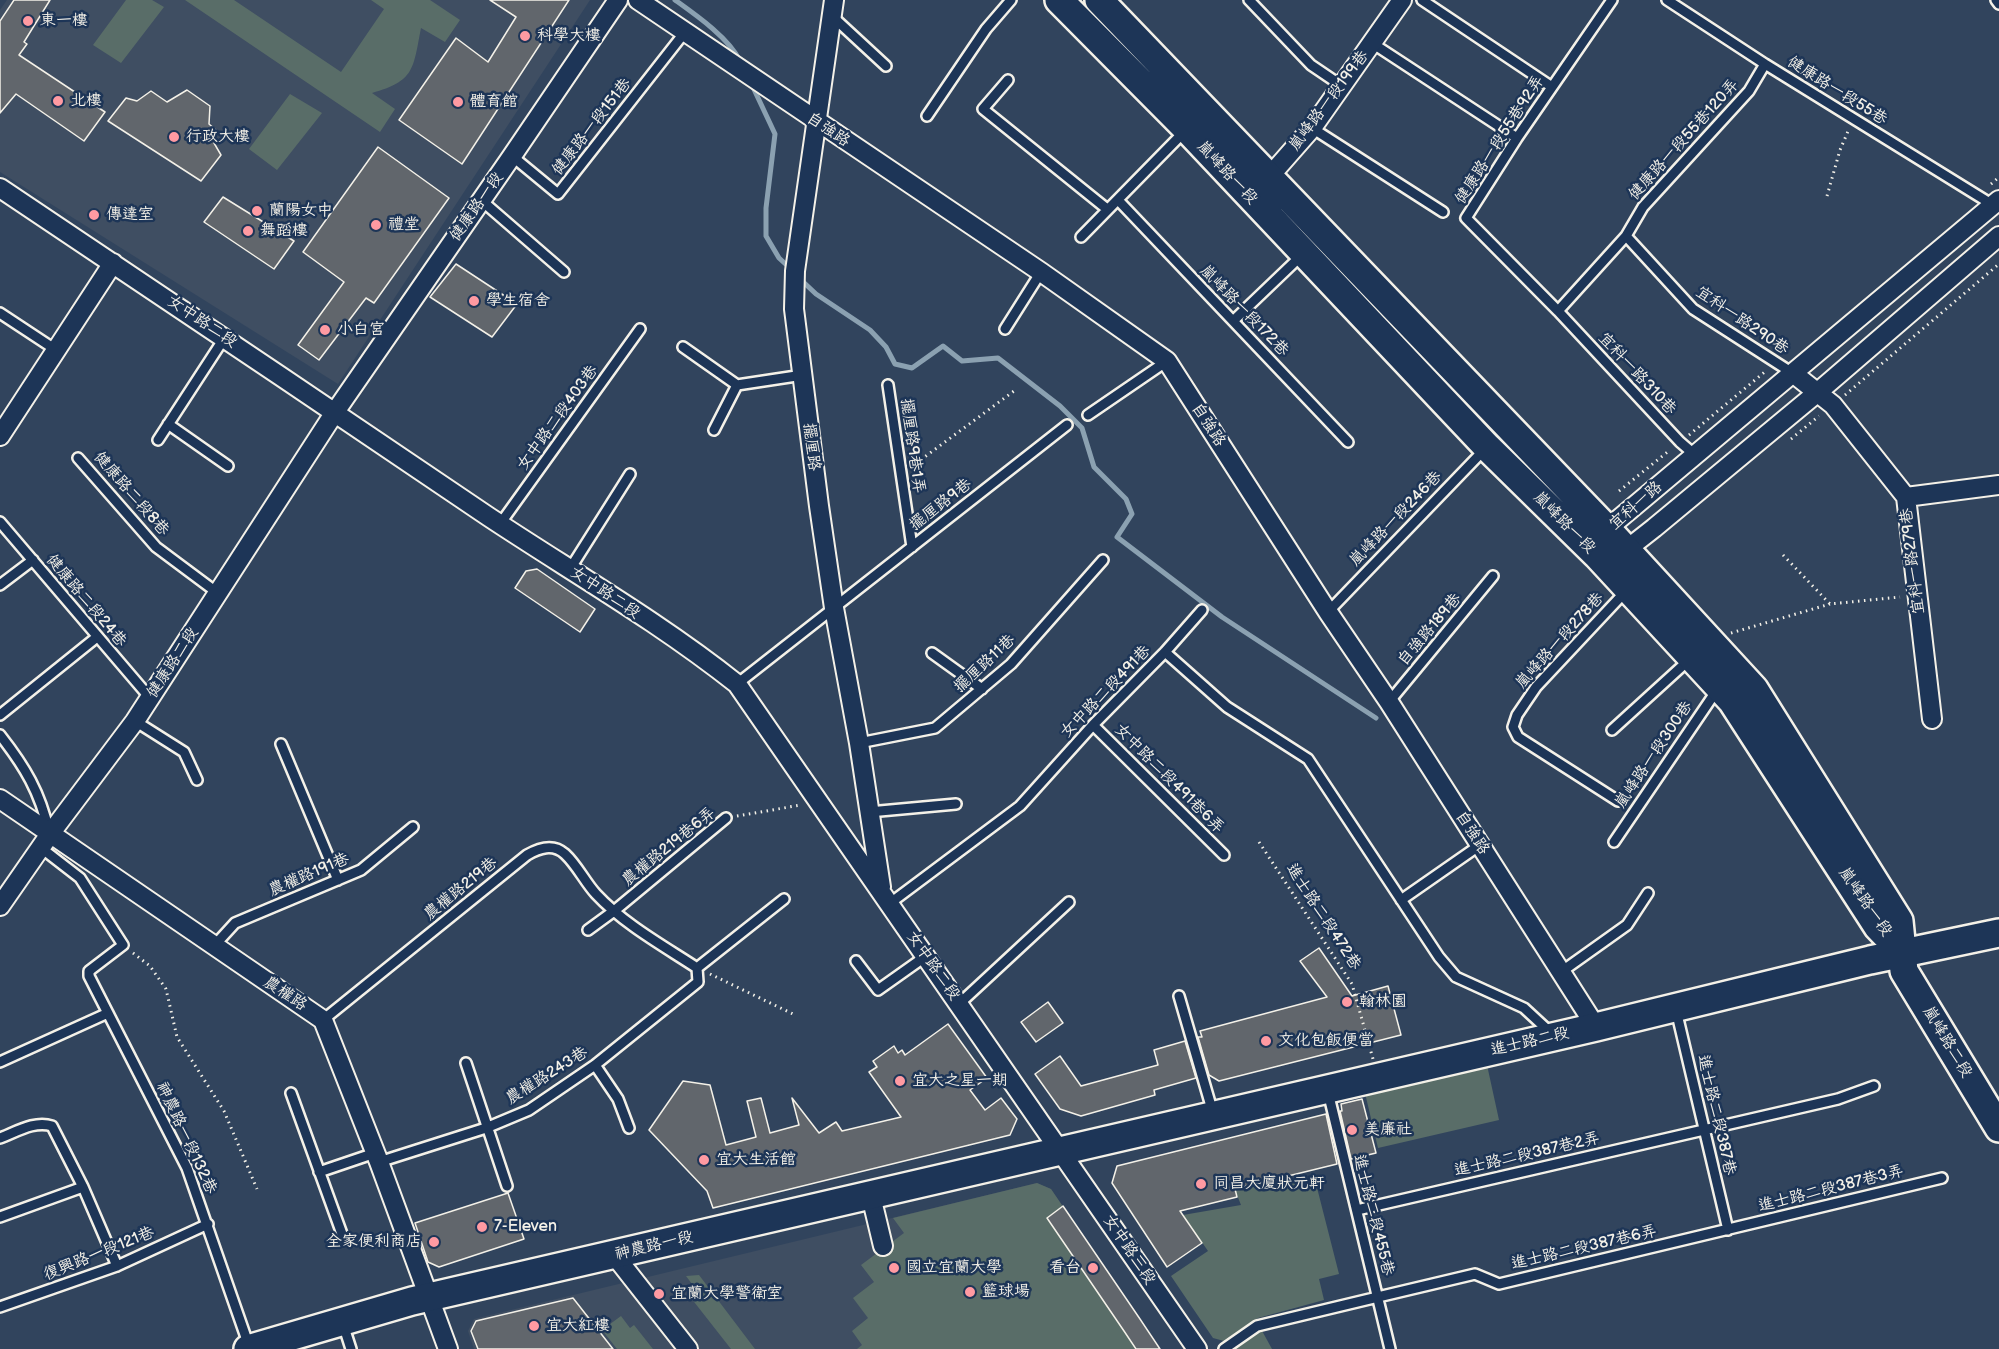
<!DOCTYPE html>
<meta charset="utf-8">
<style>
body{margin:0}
canvas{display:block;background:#31445d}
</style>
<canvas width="1999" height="1349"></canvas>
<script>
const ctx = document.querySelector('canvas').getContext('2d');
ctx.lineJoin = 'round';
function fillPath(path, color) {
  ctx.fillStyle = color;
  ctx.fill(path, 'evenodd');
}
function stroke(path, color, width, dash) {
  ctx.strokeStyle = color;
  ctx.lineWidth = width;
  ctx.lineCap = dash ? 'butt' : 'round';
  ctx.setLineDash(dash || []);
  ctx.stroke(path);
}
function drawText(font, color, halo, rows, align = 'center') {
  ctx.font = font + ' "Balsamiq Sans","LXGW WenKai TC",sans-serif';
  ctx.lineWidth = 5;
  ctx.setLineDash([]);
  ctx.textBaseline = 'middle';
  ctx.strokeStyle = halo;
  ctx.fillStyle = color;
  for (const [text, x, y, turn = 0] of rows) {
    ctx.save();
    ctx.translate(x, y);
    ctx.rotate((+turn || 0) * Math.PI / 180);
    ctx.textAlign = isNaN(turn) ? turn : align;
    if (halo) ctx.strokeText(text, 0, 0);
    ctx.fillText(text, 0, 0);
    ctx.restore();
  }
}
const built = new Path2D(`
 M7,0H590L338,384L0,172V10Z
 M1037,1183L1051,1189L1160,1349H474L468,1331L474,1319Z`);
const green = new Path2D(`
 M126,0H152L164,7L121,63L93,45Z
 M185,0H234L341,72L384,9L371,0H430L460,20L445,42L421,28C413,69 415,81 372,93L395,109L380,132Z
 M290,94L322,113L277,170L249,149Z
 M1487,1065L1499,1120L1378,1148L1365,1093Z
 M1314,1176L1339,1274L1319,1279L1324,1300L1258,1318L1224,1341L1213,1338L1171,1276L1208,1251L1183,1215L1241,1205L1235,1190Z
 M1037,1183L1051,1189L1160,1349H857L862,1345L852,1331L868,1318L853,1298L874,1282L861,1265L904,1233L893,1218Z
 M699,1275L755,1349H731L691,1298L695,1288L686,1276Z
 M621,1316L630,1328L634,1325L653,1349H617L602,1330Z
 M1261,1329L1272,1349H1235Z`);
const stream = new Path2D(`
 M675,0C696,15 729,38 740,61
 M752,85L775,134L766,208V236L779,258L791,269
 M799,278L816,294L870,330L886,347L895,364L912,368L943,346L962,361L998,358L1060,406L1082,428L1094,467L1126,499L1132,514L1117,537L1222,617L1376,718`);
const building = new Path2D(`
 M14,0H50L24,42L27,44L19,55L105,112L84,141L16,94L0,113V21Z
 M490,0H569L462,164L399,120L456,38L488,62L516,17Z
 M187,90L210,106L209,124L217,131L214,143L221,155L201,181L108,121L126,98L137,101L151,91L167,102Z
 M378,147L449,198L374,303L366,298L319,360L298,345L344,282L303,252Z
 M223,197L294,241L274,269L204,222Z
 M456,264L517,304L492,337L430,297Z
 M537,569L595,609L580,632L515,588L526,571Z
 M1319,948L1352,996L1388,986L1401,1035L1219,1081L1209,1075L1198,1037H1202L1200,1031L1327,997L1300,961Z
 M1048,1002L1063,1023L1036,1042L1021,1022Z
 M948,1024L987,1078L970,1090L985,1110L1001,1098L1017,1119L1010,1135L713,1208L707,1191L649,1130L683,1081L710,1085L726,1145L756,1137L747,1101L761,1098L770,1133L799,1125L792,1098L819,1133L836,1122L842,1131L901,1117L869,1072L877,1067L873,1061L894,1046L898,1053L902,1050L905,1055Z
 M1185,1041L1196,1078L1154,1090L1155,1095L1081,1116L1060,1109L1035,1074L1060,1056L1081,1086L1158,1065L1154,1050Z
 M1362,1099L1376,1153L1351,1159L1340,1111H1342L1341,1104Z
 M1326,1114L1337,1164L1235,1189L1237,1197L1180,1211L1202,1243L1167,1267L1112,1183L1117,1166Z
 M508,1193L524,1239L439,1267L428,1262L415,1223Z
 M1063,1206L1140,1319L1160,1349H1136L1124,1331L1047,1218Z
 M573,1298L613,1349H478L471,1331L476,1321Z`);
const path = new Path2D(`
 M1991,184L1999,177
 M1827,196L1840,150L1849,129
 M1845,395L1999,264
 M1689,435L1767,370
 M1791,439L1819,416
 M911,467L1014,391
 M1619,491L1670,450
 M1783,555L1830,604L1900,597
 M1731,633L1830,604
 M737,816L801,805
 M1259,842L1352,984L1373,1059
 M133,953L150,966L166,989L177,1037L224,1111L257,1189
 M710,974L793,1014`);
const lane = new Path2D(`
 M1249,0L1311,65L1342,86
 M1422,0L1552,87
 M1612,0L1517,138L1466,218L1558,311L1680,442L1695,455
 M1667,0L1765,64L1993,205
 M1996,0L1999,4
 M833,17L886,66
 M1372,43L1517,138
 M1008,80L983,109L1107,209
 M927,116L986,29L1011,0
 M1312,128L1443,212
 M512,156L558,194L685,32
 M481,200L564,272
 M1118,200L1348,442
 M1626,236L1693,309L1794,374
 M1081,237L1184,132
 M1558,311L1626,236L1643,207L1749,91L1765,64
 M0,313L56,350
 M1233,321L1303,254
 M1005,329L1041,272
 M683,347L737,385L803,375
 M888,385L912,547
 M1088,415L1167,361
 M168,424L228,466
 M714,430L737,385
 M158,440L225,337
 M78,458L156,547L219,594
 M0,522L151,699
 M500,524L640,329
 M570,569L630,474
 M0,585L33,560
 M1328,612L1485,449
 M1165,652L1227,707L1308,759L1439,957L1456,977L1524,1008L1551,1033
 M932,653L982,689
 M737,684L1067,425
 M1389,702L1493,576
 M0,715L97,637
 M135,721L184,752L197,780
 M1093,725L1224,855
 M1612,730L1690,659
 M0,735C25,767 40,792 49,832
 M859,743L935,728L1011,664L1103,560
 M281,744L338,880
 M1618,801L1518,737L1513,727L1517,715L1536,687L1626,591
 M869,812L956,804
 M1614,842L1717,690
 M40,847L80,878L123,945L89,971V976L187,1168L249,1346
 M1401,900L1480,845
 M889,904L1020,806L1093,725L1165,652L1202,610
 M588,930L614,911L726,818
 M214,946L235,923L361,870L413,827
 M856,961L878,990L926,956
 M1561,972L1627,925L1648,893
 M1179,996L1213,1113
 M959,1004L1069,902
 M1676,1010L1728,1230
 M323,1020L527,855C539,848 553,843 565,854C577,865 585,882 596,894C625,925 662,945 697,968L784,899
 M0,1062L108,1013
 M466,1063L507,1186
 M595,1065L618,1099L629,1128
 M1328,1092L1390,1349
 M291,1093L342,1234
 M0,1138C16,1132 35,1120 52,1126L83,1187L117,1266
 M379,1162L486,1128L529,1110L595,1065L698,982L697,968
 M319,1172L375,1153
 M1357,1210L1838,1099L1874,1086
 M0,1217L83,1187
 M0,1307L117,1266L208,1224
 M343,1324L351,1349
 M1224,1349L1257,1326L1378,1297L1475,1274L1499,1284L1942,1178`);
const street = new Path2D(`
 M638,0L1041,272L1167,361L1328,612L1389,702L1596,1027
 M834,0L795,271L794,309L819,506L834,608L859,743L881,887
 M1262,185L1312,128L1402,0
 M0,188C164,297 326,407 489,517C572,572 659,622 737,684L1197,1349
 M1794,374L1833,405L1906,497L1932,719
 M0,436L113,263
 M1906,497L1999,485
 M1603,540L1607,529L1999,200
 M1616,552L1626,550L1654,528L1818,392L1999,236
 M0,799L323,1020L379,1162L448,1349
 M0,906L50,834L135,721L335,412L512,156L618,0
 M871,1196L883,1246
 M615,1256L688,1349`);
const secondary = new Path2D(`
 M1059,0L1187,129L1487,447L1597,555L1732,701L1878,927L1903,953
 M1099,0L1607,529L1754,689L1899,921L1904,971L1999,1128
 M248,1349L412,1301L1596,1027L1870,960L1999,933`);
const markers = [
 [28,21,6,"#ff9aa2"],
 [525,36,6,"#ff9aa2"],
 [58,101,6,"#ff9aa2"],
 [458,102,6,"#ff9aa2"],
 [174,137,6,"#ff9aa2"],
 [257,211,6,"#ff9aa2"],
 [94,215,6,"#ff9aa2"],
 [376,225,6,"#ff9aa2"],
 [248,231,6,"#ff9aa2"],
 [474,301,6,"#ff9aa2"],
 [325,330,6,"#ff9aa2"],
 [1347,1002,6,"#ff9aa2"],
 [1266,1041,6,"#ff9aa2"],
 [900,1081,6,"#ff9aa2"],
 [1352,1130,6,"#ff9aa2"],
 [704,1160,6,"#ff9aa2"],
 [1201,1184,6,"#ff9aa2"],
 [482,1227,6,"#ff9aa2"],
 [434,1242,6,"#ff9aa2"],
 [894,1268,6,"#ff9aa2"],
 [1093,1268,6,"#ff9aa2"],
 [970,1292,6,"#ff9aa2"],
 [659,1294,6,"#ff9aa2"],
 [534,1326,6,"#ff9aa2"]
];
const poiNames = [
 ["東一樓",40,21],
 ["科學大樓",537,36],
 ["北樓",70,101],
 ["體育館",470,102],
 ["行政大樓",186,137],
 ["蘭陽女中",269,211],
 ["傳達室",106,215],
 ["禮堂",388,225],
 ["舞蹈樓",260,231],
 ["學生宿舍",486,301],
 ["小白宮",337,330],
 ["翰林園",1359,1002],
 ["文化包飯便當",1278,1041],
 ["宜大之星一期",912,1081],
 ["美廉社",1364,1130],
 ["宜大生活館",716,1160],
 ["同昌大廈狀元軒",1213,1184],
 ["7-Eleven",494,1227],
 ["全家便利商店",422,1242,"right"],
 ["國立宜蘭大學",906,1268],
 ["看台",1081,1268,"right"],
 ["籃球場",982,1292],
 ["宜蘭大學警衛室",671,1294],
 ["宜大紅樓",546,1326]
];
const streetNames = [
 ["健康路一段55巷",1837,91,32],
 ["嵐峰路一段199巷",1329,101,-53],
 ["健康路一段151巷",592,127,-52],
 ["自強路",828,130,34],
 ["健康路一段55巷92弄",1500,140,-57],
 ["健康路一段55巷120弄",1684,140,-48],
 ["嵐峰路一段",1227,173,47],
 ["健康路一段",477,207,-55],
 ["嵐峰路一段172巷",1244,311,46],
 ["宜科一路290巷",1742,321,34],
 ["女中路二段",202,322,34],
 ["宜科一路310巷",1637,374,47],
 ["女中路二段403巷",558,418,-54],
 ["自強路",1208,425,57],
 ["擺厘路9巷1弄",912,446,82],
 ["擺厘路",811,447,83],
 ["健康路二段8巷",131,494,49],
 ["擺厘路9巷",941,505,-38],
 ["宜科一路",1636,506,-41],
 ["嵐峰路一段246巷",1396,519,-46],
 ["嵐峰路一段",1564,523,45],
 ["宜科一路279巷",1913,561,-97],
 ["女中路二段",605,593,34],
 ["健康路二段24巷",86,601,50],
 ["自強路189巷",1430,630,-50],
 ["嵐峰路一段278巷",1560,641,-48],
 ["健康路二段",173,663,-57],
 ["擺厘路11巷",985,664,-43],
 ["女中路二段491巷",1106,692,-46],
 ["嵐峰路一段300巷",1654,755,-56],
 ["女中路二段491巷6弄",1169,779,45],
 ["自強路",1472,833,57],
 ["農權路219巷6弄",669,847,-39],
 ["農權路191巷",309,875,-23],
 ["農權路219巷",461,889,-39],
 ["嵐峰路一段",1865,902,55],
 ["進士路二段472巷",1323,917,57],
 ["女中路二段",933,966,55],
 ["農權路",285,994,34],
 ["進士路二段",1530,1042,-13],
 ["嵐峰路二段",1947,1042,59],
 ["農權路243巷",547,1076,-32],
 ["進士路二段387巷",1716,1115,77],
 ["神農路一段132巷",186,1138,65],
 ["進士路二段387巷2弄",1527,1155,-13],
 ["進士路二段387巷3弄",1831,1189,-14],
 ["進士路二段455巷",1373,1215,76],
 ["神農路一段",654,1246,-13],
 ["進士路二段387巷6弄",1584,1248,-13],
 ["女中路三段",1129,1250,56],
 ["復興路一段121巷",99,1254,-22]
];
fillPath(built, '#3f4e62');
fillPath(green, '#596d68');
stroke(stream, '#8ba1b1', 5);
fillPath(building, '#61666c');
stroke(building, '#f4f1e8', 1.5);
stroke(lane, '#f4f1e8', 14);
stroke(street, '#f4f1e8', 22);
stroke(secondary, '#f4f1e8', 32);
stroke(path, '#f4f1e8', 3, [1.5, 4.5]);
stroke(lane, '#1d3557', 9);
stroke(street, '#1d3557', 18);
stroke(secondary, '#1d3557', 27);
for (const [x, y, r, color] of markers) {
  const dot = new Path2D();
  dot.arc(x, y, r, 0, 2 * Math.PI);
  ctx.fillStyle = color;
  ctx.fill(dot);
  stroke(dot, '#1d3557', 2);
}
drawText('16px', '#f4f1e8', '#1d3557', poiNames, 'left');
drawText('16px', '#f4f1e8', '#1d3557', streetNames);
</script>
